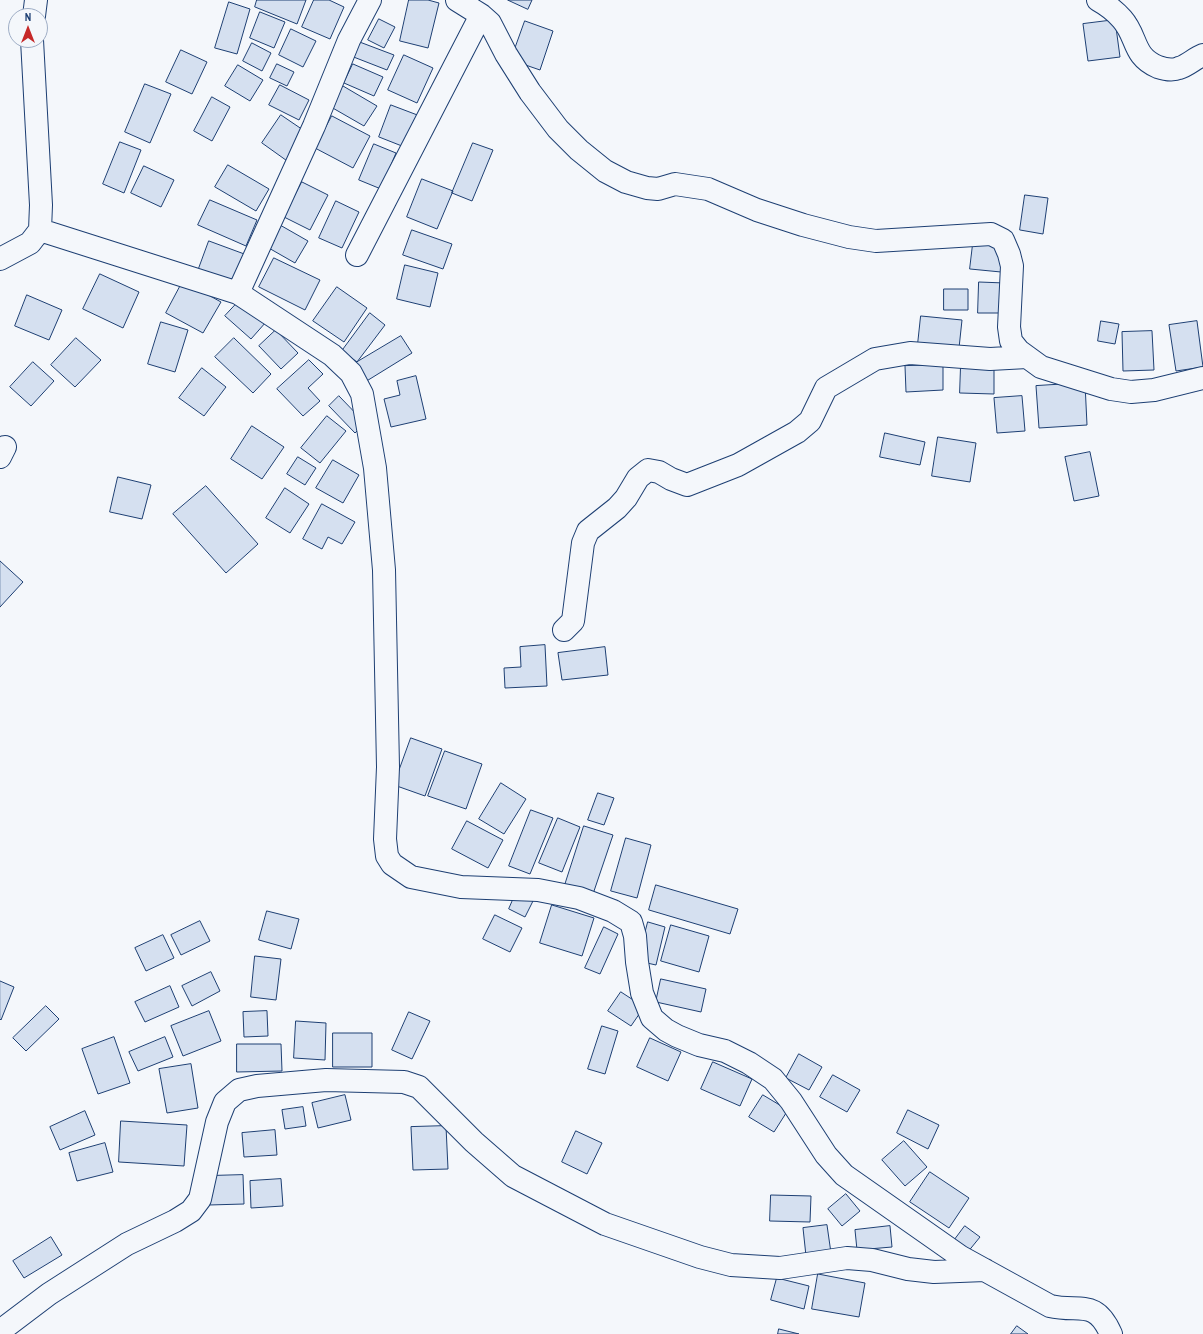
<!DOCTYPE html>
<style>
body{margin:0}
#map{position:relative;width:1203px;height:1334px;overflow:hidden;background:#f4f7fb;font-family:"Archivo Narrow",sans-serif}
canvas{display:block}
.north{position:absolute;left:8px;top:8px;width:40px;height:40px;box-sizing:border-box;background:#f4f7fb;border:1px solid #9eadc5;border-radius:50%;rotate:0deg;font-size:11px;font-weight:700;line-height:16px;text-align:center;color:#1d3f73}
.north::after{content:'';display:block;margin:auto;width:14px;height:18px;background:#c62828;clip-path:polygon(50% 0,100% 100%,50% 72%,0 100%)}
</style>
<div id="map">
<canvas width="1203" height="1334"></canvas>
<div class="north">N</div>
</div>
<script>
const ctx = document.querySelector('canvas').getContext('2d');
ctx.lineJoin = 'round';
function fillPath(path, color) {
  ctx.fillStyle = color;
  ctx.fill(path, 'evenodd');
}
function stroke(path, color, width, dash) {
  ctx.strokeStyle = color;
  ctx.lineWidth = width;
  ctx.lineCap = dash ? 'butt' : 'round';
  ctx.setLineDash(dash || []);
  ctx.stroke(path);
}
const building = new Path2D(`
 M257,0H306L297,24L255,7Z
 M314,0H329L344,7L330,39L302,27Z
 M409,0H428L439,3L428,48L400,41Z
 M508,0H532L528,9Z
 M229,2L250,9L237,54L215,48Z
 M260,12L285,22L274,48L250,38Z
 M379,19L395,27L384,48L368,40Z
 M1115,20L1120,57L1088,61L1083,24Z
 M525,21L553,31L540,70L511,60Z
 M291,29L316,41L303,67L279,55Z
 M357,41L394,55L387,70L351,56Z
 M252,43L271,53L262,71L243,61Z
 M181,50L207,62L192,94L166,82Z
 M404,55L433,68L417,103L388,90Z
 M277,64L294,72L287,86L270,78Z
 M353,64L383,77L374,96L344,83Z
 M238,65L263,80L250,101L225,86Z
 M145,84L171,94L150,143L125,132Z
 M280,85L309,100L299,120L269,105Z
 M343,86L377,106L364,126L331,107Z
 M212,97L230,107L212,141L194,131Z
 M391,105L420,116L407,148L379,137Z
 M281,115L309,134L290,163L262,143Z
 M332,116L370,136L353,168L315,148Z
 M120,142L141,150L124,193L103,184Z
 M473,143L493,150L472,201L452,193Z
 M374,144L396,153L381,189L359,180Z
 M228,165L269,189L256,211L215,187Z
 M144,166L174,180L161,207L131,193Z
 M422,179L453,191L437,229L407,217Z
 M302,182L328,195L310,230L284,217Z
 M1025,195L1048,198L1043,234L1020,230Z
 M210,200L257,220L246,246L198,225Z
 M336,201L359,212L342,248L319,238Z
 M280,225L308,241L295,263L267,247Z
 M412,230L452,244L443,269L403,255Z
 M209,241L247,255L237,285L198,271Z
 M973,244L1003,246L1001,272L970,269Z
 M274,258L320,280L305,310L259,287Z
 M405,265L438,273L430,307L397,299Z
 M100,274L139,292L123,328L83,309Z
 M183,281L221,302L203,333L166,313Z
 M979,282L1005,283V313H978Z
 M337,287L367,308L344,342L313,321Z
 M944,289H968V310H944Z
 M27,295L62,310L49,340L15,326Z
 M240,300L266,322L251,339L225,316Z
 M370,313L385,325L357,362L342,351Z
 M921,316L962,320L959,348L918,344Z
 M1101,321L1119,324L1115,344L1098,341Z
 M1197,321L1203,367L1176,371L1169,325Z
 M161,322L188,330L175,372L148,364Z
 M276,330L298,353L281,369L259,346Z
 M1152,331L1154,370L1123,371L1122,332Z
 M401,336L412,353L365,382L354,364Z
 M76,338L101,360L75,387L51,365Z
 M234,338L271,374L253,393L215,357Z
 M309,360L323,374L308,388L320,401L303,416L277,389Z
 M33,362L54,381L31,406L10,387Z
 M943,365V390L906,392L905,366Z
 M961,365L994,366V394L960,393Z
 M202,368L226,387L204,416L179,398Z
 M416,376L426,419L391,427L384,399L400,395L397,381Z
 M1085,383L1087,425L1039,428L1036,386Z
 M339,396L365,423L355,433L329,406Z
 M1022,396L1025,431L997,433L994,398Z
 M327,416L346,431L320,463L301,448Z
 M252,426L284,447L262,479L231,459Z
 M885,433L925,442L920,465L880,457Z
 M938,437L976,443L970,482L932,476Z
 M1090,452L1099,496L1074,501L1065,457Z
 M298,457L316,468L305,485L287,474Z
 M333,460L359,475L343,503L316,488Z
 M118,477L151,485L142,519L110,512Z
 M206,486L258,544L226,573L173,514Z
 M285,488L309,504L290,533L266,518Z
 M322,504L355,522L342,544L328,537L322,549L303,539Z
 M0,561L23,582L0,607Z
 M545,645L547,686L505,688L504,668L521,667L520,647Z
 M605,647L608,675L562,680L558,653Z
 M411,738L442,749L425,796L394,785Z
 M445,751L482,764L466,809L428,796Z
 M501,783L526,799L504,834L479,819Z
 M598,793L614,798L604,825L588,820Z
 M531,810L553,818L530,874L509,866Z
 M558,818L580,827L562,872L539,863Z
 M467,821L503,840L488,868L452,849Z
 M584,826L613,835L593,894L565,885Z
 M626,838L651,845L637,898L611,891Z
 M656,885L738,909L730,934L649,910Z
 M516,893L533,901L525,917L509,909Z
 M552,905L594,918L582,956L540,943Z
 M267,911L299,919L291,949L259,940Z
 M495,915L522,928L510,952L483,939Z
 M200,921L210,941L181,955L171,935Z
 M648,922L665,927L656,965L638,961Z
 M671,925L709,936L699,972L661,961Z
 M604,927L618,934L600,974L585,968Z
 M163,935L174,958L146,971L135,948Z
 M255,956L281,959L276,1000L251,997Z
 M211,972L220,991L192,1006L182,986Z
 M661,979L706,989L701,1012L656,1002Z
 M0,981L14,987L1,1020L0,1019Z
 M170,986L179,1007L145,1022L135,1002Z
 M621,992L644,1007L631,1026L608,1011Z
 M46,1006L59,1019L26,1051L13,1038Z
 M209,1011L221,1041L183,1056L171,1026Z
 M267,1011L268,1036L244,1037L243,1012Z
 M409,1012L430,1021L412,1059L392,1050Z
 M296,1021L326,1023L325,1060L294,1058Z
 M602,1026L618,1031L605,1074L588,1069Z
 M333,1033H372V1067H333Z
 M114,1037L130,1083L98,1094L82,1049Z
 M165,1037L173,1057L138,1071L129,1052Z
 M650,1038L681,1052L668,1081L637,1067Z
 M237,1044H281L282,1071L237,1072Z
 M799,1054L822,1067L809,1090L786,1078Z
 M713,1062L752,1079L740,1106L701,1089Z
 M191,1064L198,1108L167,1113L159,1069Z
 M833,1075L860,1090L847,1112L820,1097Z
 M345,1095L351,1120L318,1128L312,1103Z
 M763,1095L788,1110L774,1132L749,1117Z
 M303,1107L306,1126L285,1129L282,1110Z
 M908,1110L939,1125L928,1149L897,1133Z
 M85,1111L95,1135L60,1150L50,1127Z
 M121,1121L187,1125L184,1166L119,1162Z
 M446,1126L448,1169L413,1170L411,1127Z
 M275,1130L277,1155L244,1157L242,1133Z
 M576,1131L602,1143L587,1174L562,1162Z
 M904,1141L927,1167L905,1186L882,1160Z
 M105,1143L113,1172L77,1181L69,1153Z
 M930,1172L969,1198L949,1228L910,1202Z
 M243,1175L244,1204L209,1205L208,1176Z
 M281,1179L283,1206L251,1208L250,1181Z
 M846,1194L860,1211L842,1226L828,1209Z
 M771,1195L811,1196L810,1222L770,1221Z
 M827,1225L831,1253L806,1256L803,1228Z
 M890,1226L892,1247L857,1250L855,1230Z
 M965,1226L980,1237L967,1253L953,1242Z
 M51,1237L62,1255L24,1278L13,1261Z
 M818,1274L865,1283L859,1317L812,1309Z
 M777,1278L809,1286L804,1309L771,1300Z
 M1017,1326L1028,1334H1011Z
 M779,1329L799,1334H778Z`);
const minor = new Path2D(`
 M457,0L481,15L490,23L506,54L530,92L558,129L579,150L605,171L626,182L647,188L658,189L675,184L708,189L757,210L803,225L849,237L876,241L991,234L1003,240L1009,254L1012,266L1009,327L1011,341L1019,351L1041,367L1111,389L1131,392L1154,390L1203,378
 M1098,0C1107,5 1115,11 1122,19C1138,37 1132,56 1158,67C1164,69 1172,71 1179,68C1187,66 1195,58 1203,55
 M34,16L36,0
 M40,230L238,293L332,355L351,373L362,394L375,468L384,570L388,767L385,839L387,856L392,864L411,877L461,887L538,890L579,898L613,911L631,922L635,936L637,962L642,993L652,1018L666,1030L677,1036L699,1045L725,1051L749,1063L773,1079L791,1101L826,1155L844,1175L961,1257L1050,1306C1080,1313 1095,1298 1111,1334
 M357,255L481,15
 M0,259L30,243L40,230L41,205L32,40
 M238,293L314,126L349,40L370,0
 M0,457L5,447
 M564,630L573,621L583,543L588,531L617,508L626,498L638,478L648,470L659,472L671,479L687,485L738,465L797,432L810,421L826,388L875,359L910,353L990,359L1027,357
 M0,1331L49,1294L127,1244L175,1221L191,1211L200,1199L217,1122L225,1102L239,1090L257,1086L326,1080L404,1082L419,1087L474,1142L513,1176L605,1224L700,1257L731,1265L780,1268L847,1258L872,1260L908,1269L934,1272L985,1270`);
fillPath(building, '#d5e0f0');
stroke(building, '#1d3f73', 1);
stroke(minor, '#1d3f73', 24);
stroke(minor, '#f4f7fb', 22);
</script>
